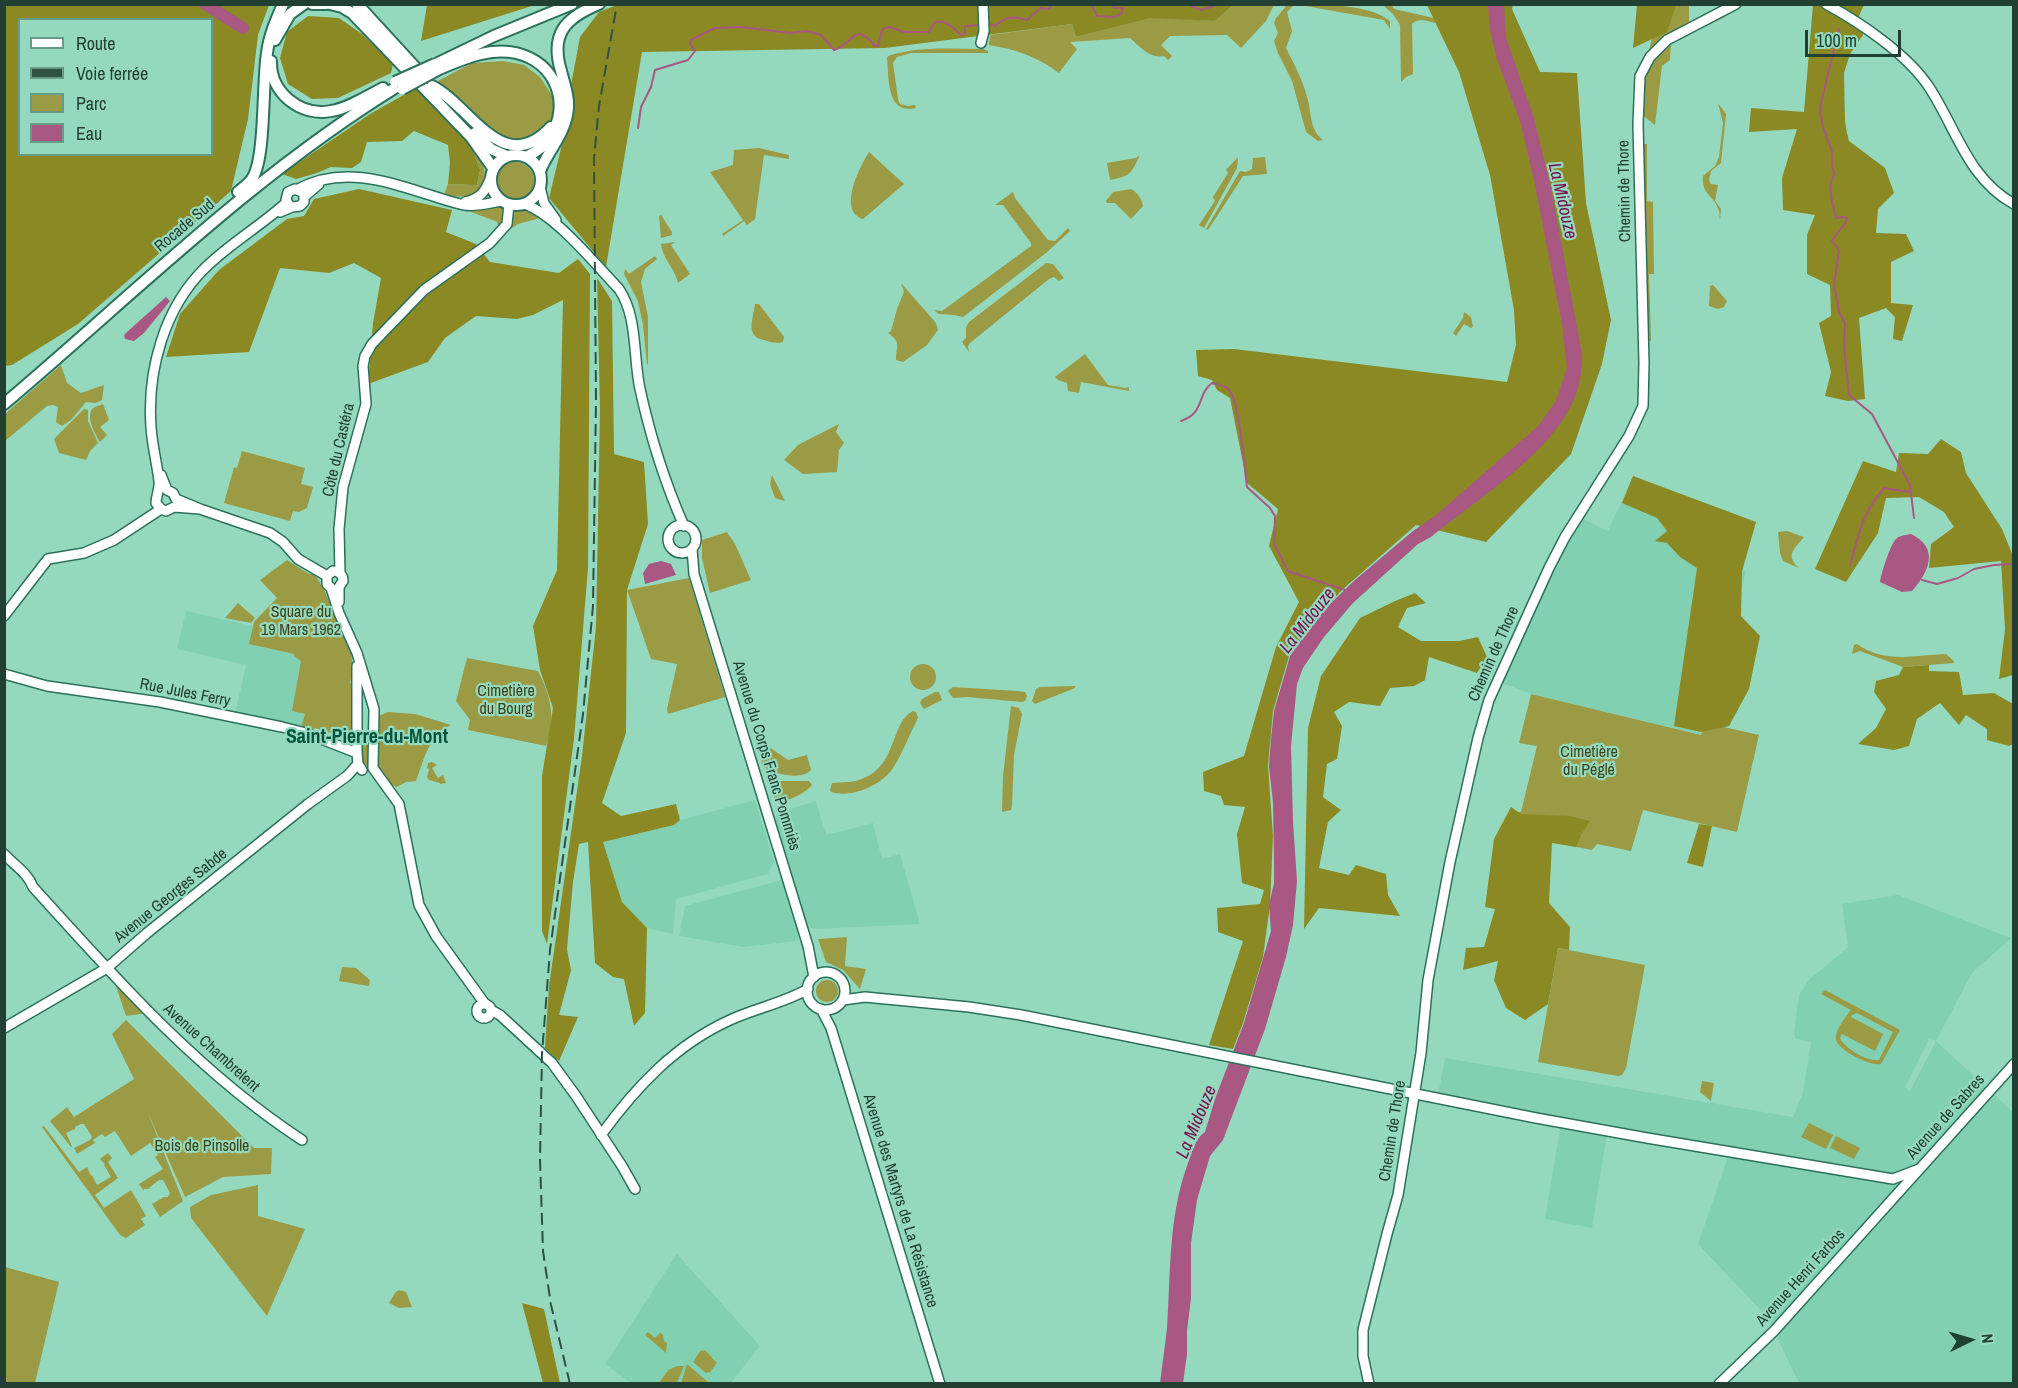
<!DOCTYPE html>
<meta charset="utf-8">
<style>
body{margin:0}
#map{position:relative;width:2018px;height:1388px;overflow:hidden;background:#94d9be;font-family:"Archivo Narrow",sans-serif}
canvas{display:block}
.frame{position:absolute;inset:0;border:6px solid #223f34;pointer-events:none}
.legend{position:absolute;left:18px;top:18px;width:195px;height:138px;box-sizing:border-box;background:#94d9be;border:2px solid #669b87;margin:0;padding:8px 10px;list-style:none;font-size:18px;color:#223f34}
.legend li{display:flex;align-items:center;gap:12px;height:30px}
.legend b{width:30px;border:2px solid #669b87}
.north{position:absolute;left:1940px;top:1310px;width:60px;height:60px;-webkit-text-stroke:4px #94d9be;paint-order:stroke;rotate:85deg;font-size:16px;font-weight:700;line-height:24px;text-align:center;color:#223f34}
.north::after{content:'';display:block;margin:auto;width:21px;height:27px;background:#223f34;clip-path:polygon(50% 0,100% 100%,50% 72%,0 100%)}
.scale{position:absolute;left:1805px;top:30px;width:96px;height:27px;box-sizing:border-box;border:3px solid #223f34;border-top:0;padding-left:8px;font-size:18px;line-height:21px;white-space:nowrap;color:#223f34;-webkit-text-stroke:4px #94d9be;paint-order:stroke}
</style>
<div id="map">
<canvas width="2018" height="1388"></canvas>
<div class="frame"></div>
<ul class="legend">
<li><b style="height:8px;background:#fff"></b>Route</li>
<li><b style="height:8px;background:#2f5144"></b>Voie ferrée</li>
<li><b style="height:16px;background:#9c9b45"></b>Parc</li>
<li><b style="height:16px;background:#a95783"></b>Eau</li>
</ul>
<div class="north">N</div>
<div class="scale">100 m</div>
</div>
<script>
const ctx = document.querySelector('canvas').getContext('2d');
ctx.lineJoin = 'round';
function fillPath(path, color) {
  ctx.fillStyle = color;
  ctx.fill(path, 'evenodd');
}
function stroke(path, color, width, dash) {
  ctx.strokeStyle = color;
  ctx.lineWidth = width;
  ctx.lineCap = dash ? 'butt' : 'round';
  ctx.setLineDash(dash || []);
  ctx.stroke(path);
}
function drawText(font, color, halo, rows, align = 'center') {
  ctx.font = font + ' "Archivo Narrow",sans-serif';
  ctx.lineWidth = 4.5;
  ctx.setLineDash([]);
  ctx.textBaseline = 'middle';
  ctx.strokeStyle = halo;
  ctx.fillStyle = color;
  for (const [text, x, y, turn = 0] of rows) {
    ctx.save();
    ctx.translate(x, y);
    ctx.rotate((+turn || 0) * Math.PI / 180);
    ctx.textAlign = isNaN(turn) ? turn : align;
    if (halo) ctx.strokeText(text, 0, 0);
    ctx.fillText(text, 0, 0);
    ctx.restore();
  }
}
const built = new Path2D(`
 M1633,476L1756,522L1743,570L1746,571L1702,735L1531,694L1502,683L1563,549L1583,519L1608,531Z
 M186,611L253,626L250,644L294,654L302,661L292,710L305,714L301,728L292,726L293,723L281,721L280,722L235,714L246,665L177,649Z
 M755,800L774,861L768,874L676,899L673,934L647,928L622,902L603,842L674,825L680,820Z
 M816,801L826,835L873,823L882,859L900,854L920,924L815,929L807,927L798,930L797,941L743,947L679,936L685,906L793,877L774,818L779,812Z
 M1898,895L2011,938L1972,973L1936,1041L2013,1112V1383H1799L1767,1317L1698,1244L1729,1154L1607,1133L1592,1228L1545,1219L1561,1124L1438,1095L1445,1058L1793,1117L1803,1092L1811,1042L1796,1039L1794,1033L1799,995L1809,980L1848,947L1842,904ZM1929,1039L1936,1041L1910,1091L1905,1087Z
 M677,1254L760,1346L731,1383H631L605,1364Z`);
const green = new Path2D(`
 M1233,5H1274L1266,21L1241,48L1227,35L1170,36L1161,45L1172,56L1168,60L1164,56C1150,59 1140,47 1130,38L1070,42L1077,49L1059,73C1036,56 1017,50 989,45L990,35L1072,24L1076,37L1152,17L1215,21Z
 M1287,5H1294L1287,12L1292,31L1286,48C1294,64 1303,80 1307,97C1312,113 1309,129 1323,140L1318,141L1306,132L1292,81L1278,53L1274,41L1278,33L1274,23L1276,18Z
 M1300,5C1325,4 1371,5 1390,21V29L1384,20Z
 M1385,5H1392L1394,9L1434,18L1436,23C1428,22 1418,17 1412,24L1413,74L1406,77L1401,82L1400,25L1393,14L1385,7Z
 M1659,5H1689V22L1724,5H1732L1648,56Z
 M1724,15L1725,17L1671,43L1670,60L1662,66L1655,125L1641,114C1642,98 1641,78 1650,63C1662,42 1702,26 1724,15Z
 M983,49L988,51V53H911L897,57L893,63L898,99L900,104L908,106L915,105L916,108C886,115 889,78 887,58L888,56C919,46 952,49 983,49Z
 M503,61L524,65L540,77L553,97L554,119L544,136C537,138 528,142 520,141C489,139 456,103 434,83L472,63Z
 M1718,103L1726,114L1721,163L1711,171L1709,180L1711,184L1718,185L1715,201L1721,209L1720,220C1719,217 1720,213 1719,211C1715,196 1701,195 1703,176L1715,166L1719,157L1723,123Z
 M1642,144H1647V201L1653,202L1654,274H1649L1651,341H1646Z
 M476,148C494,183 485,202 444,195L448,184L477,185L480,170L473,151Z
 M759,148L789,155V159L764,155L755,219L747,225L744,221L723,236L722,234L743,220L710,172L733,165L734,150Z
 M869,152L904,184L863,219C837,211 860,166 869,152Z
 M1140,155C1131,174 1131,176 1110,180L1107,163L1136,158Z
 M1238,157L1237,168L1204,228L1199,225L1215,201L1213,197L1228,173L1226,170Z
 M1265,157L1267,174L1243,176L1208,230L1206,229L1240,171L1246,172L1252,169L1253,158Z
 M496 181a19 19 0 1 1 38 0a19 19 0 1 1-38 0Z
 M1131,189C1137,192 1142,199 1143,206L1131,219L1115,203H1107L1106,201L1113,192Z
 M1013,192L1015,198L1048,240L1055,241L1068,228L1070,231L1046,253L963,317L954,315L939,314L934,310L942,311L1031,246V243L1003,205H995Z
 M496,205L505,208L507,219L498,227L497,222L495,221L466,210V207Z
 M522,209L531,210L540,218L518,224L507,231L512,210Z
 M661,215L672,232V235L661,238L659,216Z
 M675,242L671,245L690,274L678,283C674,266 663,260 661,244Z
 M655,256L657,259L645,269L641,282L648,317V363L647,365L643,325L638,301L624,274L625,269L629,274Z
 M1046,263L1053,264L1064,278L1059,281L1054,277L1049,279L970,343L968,346L969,352L962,342L966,338V327L969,322Z
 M901,283L936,323L938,330L927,345L903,362L896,360C896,344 902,343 888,333L891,331L897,309L904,292Z
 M1713,285L1727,301L1724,307L1718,309L1709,306L1710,286Z
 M755,304H759L784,337L783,342C776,344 771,342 764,340C745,337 753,319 755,304Z
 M1464,312L1471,317L1473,327L1471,328L1464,324L1456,336L1453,333L1463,318Z
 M1085,354L1108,385L1126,388L1129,387V391L1081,382L1079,393L1068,391L1067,383L1058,380L1055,377Z
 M61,365L67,383L81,393L104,385L102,400L96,403L86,402L71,420L62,426L56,422L58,407L53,405L47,406L5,441V414Z
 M103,404L109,420L100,427L107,435L100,442C95,434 85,416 93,408C96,406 100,405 103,404Z
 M84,409L88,410V421L98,443L90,451L86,460L59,453L54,439Z
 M839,424L836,432L844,443L839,450L837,472L803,474L784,460L798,445Z
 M242,451L305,468L301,484L313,487L307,508L299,512L293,511L290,521L224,503L234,467L237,468Z
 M772,475L785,501L775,498L770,484Z
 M1787,531L1804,537C1794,549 1785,555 1799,568L1783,561L1780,553L1778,532Z
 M727,532L735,544L751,580L710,593L702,558V540Z
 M287,560L309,574H314L323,587L351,651L353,669L350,683L356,685L354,742L346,746L344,745L346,738L315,728L311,732L301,728L305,714L292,711L301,661L294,656V654L249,644L254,622L277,598L260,580Z
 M689,578L725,697L668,714L667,709L677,664L651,659L627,590Z
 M238,603L255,618L251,623L225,618Z
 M1857,644C1885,664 1915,655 1946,654L1954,661V663L1903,667L1860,651L1852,654L1854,645Z
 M467,658L538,671C551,696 556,719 546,746L468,730L470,720L456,701Z
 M910 677a13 13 0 1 1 26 0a13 13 0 1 1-26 0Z
 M1075,686V688L1035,704L1032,701L1036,689L1040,687Z
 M953,687L1018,691L1025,692L1027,696L1025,701L1022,702L967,697L953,698L948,691Z
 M935,692H939L942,700L924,709L920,703L922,699Z
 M1531,694L1701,735L1706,723L1759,735L1737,832L1643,810L1631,851L1597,844L1592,850L1508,833L1512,812H1521L1537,746L1519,743Z
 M1011,706L1019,708L1022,714L1014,755L1012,806L1011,810L1002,812L1003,776Z
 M913,711L916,712L918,718C911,731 899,762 890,772C877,787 851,798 831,792L830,790L832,783C843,782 854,783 864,778C897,765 891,721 913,711Z
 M388,712L415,714L451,725C429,734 424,760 416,781L406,782L397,787L389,784L377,768L378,721L379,716Z
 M362,732H371L370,763L364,766L361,760Z
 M766,745L788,760L807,755L811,770C802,781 773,774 762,766L761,752Z
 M432,762L437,765L432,768L438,778L443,775L446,783L440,784V783L429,780L427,777L429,769L427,768L428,763Z
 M775,781H809L812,785C806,793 787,802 776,802L770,783Z
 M847,937L845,966L866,969L860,989L843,970L826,962L818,939Z
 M1558,948L1645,965L1626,1068L1622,1075L1618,1076L1538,1062Z
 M342,967L356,968L370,980L369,986L339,981Z
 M816 991a11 11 0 1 1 22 0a11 11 0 1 1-22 0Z
 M116,986L147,1013L126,1016Z
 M1825,990L1900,1030L1881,1064C1872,1067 1839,1051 1836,1040C1834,1032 1846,1016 1851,1010L1821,994ZM1857,1013L1893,1032L1879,1060C1868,1062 1845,1049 1840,1038L1842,1034L1875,1051L1883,1034L1851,1017L1852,1015Z
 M126,1020L254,1148H272L271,1174L223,1177L185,1197L148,1113L183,1201L160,1217L152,1204L164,1197H168L170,1193L163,1180H159L148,1189H144V1191L139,1184L163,1169L155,1157L158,1155L150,1143L131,1156L115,1131L105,1137L102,1134L93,1140L95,1143L77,1154L74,1148L90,1140L92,1137L84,1124H81L75,1127V1129L66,1133L72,1146L71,1147L50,1121L67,1107L74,1117L134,1079L112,1034Z
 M1702,1081L1714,1083L1711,1101L1700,1092Z
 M1809,1123L1833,1135L1826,1149L1801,1137Z
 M44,1126L79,1172L87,1167L91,1176L92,1175L97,1185L111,1177L104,1165L105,1164L100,1159L108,1153L112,1158L108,1162L118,1178L95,1195L104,1208L131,1190L146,1216L141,1219L145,1225L126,1238L120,1235L42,1127Z
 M1836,1136L1860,1148L1854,1159L1830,1148Z
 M258,1185V1216L305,1229L267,1316L191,1218L190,1207L211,1195Z
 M5,1267L59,1282L35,1383H5Z
 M399,1290L406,1292L412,1307L399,1308L389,1303L395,1293Z
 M648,1332L655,1338L660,1333L663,1335L664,1341L667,1343L666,1353L645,1335Z
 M705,1350L717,1363L710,1372L706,1373L693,1362L700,1351Z
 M687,1364L708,1382L710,1383H681Z
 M677,1366H684L677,1383H659L668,1370Z`);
const forest = new Path2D(`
 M5,4L269,5L258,35L248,119L231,191L78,324L12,365L5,366ZM20,20H212V154H20Z
 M427,5V4L535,5L421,41Z
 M617,5H1233L1215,21L1150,18L1076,37L1072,24L885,48L642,52L606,267L549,198L563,140L572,116L574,99L571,85L580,37L599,12Z
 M1427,5H1513L1512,9L1540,72L1577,73L1586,203L1611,320L1602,364L1571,454L1486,542L1416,525L1342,590L1311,625L1289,656L1273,711L1268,766L1273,836L1270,905L1263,957L1243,1023L1233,1049L1209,1045L1243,941L1218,932L1217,908L1260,904L1264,890L1242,883L1237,834L1245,807L1224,805L1221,796L1204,791L1203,772L1244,756L1276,647L1299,602L1269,546L1278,509L1247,483L1230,398L1217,390L1212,380L1198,376L1196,350L1234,349L1507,382L1516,345L1514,310L1490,175L1459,72Z
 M1637,5H1676L1667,32L1633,48Z
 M1813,5H1864L1859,16L1863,35L1850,54L1844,73L1845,121L1847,133L1849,141L1885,168L1894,193L1878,209L1876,233L1906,234L1914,251L1891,262V303L1913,305L1902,341L1893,339L1895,317L1886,308L1859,318L1865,399L1848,401L1825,396L1831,372L1819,323L1831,316L1830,285L1807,274V235L1815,215L1783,210L1782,178L1797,129L1749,132L1751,108L1804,112Z
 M308,16L339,18L362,34L393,64L391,73L338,98L312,99L288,84L280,58L287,32Z
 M416,88L476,148L473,151L480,170L477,185L448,184L450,163L448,145L414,131L402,141L367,142L361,162L352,168L331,167L317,173L296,179L282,174L370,114Z
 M359,189L452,210L446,232L476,244L490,262L559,273L578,259L590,274L588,568L574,739L547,944L542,931V776L553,708L540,670L533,626L557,570L563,300L533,315L517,319L476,316L445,338L428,362L368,384L373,323L381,278L354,263L329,273L280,268L249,352L166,357L180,314L219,270L287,219L304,216L314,199Z
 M597,278L612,301L614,454L644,462L648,524L627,590L626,733L602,803L621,816L676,804L680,820L674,825L603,842L622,902L647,928L645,1013L634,1026L624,979L613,977L595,963L588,842L579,844L573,882L567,949L571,970L559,1015L578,1017L559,1061L545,1048L549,986L582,756L596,627L600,409Z
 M1941,439L1961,452L1966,473L2002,529L2013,556V675L1999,679L2005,629L2001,561L1929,568L1931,544L1954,527L1944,512L1919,497L1886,498L1878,533L1846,582L1815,569L1863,461L1896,472L1899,453L1928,454Z
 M1633,476L1756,522L1742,571L1741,616L1760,636L1749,689L1729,726L1701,732L1674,726L1697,568L1680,557L1667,543L1655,541L1667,531L1657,518L1622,503Z
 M1415,593L1426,603L1407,608L1398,627L1421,641H1459L1478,637L1487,657L1477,673L1429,657L1425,680L1414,686L1390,688L1380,706L1349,702L1334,712L1342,726L1337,759L1327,764L1323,797L1341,810L1328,822L1319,868L1349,875L1356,865L1386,874L1388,895L1400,916L1319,908L1304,929L1308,728L1321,676L1360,618L1395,601Z
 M1929,665V671L1959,672L1963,695L1994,693L2013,704V744L2009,746L1987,740V729L1966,715L1959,725L1940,703L1917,719L1909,746L1894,750L1858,744L1876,728L1886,709L1874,692L1876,681L1899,675L1903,667Z
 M1511,807L1521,814L1569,816L1590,821L1581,835L1576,847L1552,843L1549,903L1570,927L1569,950L1558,948L1548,1004L1525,1020L1506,1008L1494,980L1498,961L1463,970L1466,948L1484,947L1495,909L1485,907L1494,839Z
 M1699,824L1712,826L1703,867L1687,863Z
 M522,1303L544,1309L560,1383H543Z`);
const water = new Path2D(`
 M1488,5H1504L1506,38L1534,118L1551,188L1582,354C1582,370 1580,385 1574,399C1552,453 1476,500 1431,537L1418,544L1353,603L1324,637L1303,668L1297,684L1291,746L1293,822L1297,881L1293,925L1286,957L1265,1029L1223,1140L1210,1156L1197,1200L1191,1243V1299L1187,1330V1354L1183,1383L1160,1384C1162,1365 1165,1347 1167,1328C1171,1271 1168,1218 1188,1163C1192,1151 1195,1139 1205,1132L1215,1099L1244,1023L1271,931L1269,905L1274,883V857L1273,802L1269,767L1271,739L1274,711L1290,656L1311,626L1329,605L1355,580L1413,531L1435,516L1538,426L1556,401L1567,368L1562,324L1534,180L1520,121L1497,59L1490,30Z
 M166,297L170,301L144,333L134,341L125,339L124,335L127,332Z
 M1911,534C1940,548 1929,572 1912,591L1902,592L1880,582C1881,574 1891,542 1897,538C1901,535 1907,535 1911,534Z
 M661,561L671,564L676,575L645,584L643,573L649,564Z`);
const stream = new Path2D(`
 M1091,4L1097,16L1114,17L1121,14L1123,8H1115L1111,4
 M1187,4L1201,10L1220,4
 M991,24L995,26C1006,16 1013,16 1027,20C1033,16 1035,11 1041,8L1049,9L1052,4
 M1839,29L1820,107C1820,122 1826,135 1831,149C1834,157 1830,166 1834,173C1827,191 1832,200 1836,218L1842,217L1847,218L1846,222L1832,241L1839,250L1834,285L1839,312L1845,323L1844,347L1849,395L1872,414L1910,485L1914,518
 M638,128L641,107L651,87L655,70L688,60L695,51L690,44L691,40L715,28L741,27L790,33L807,31L821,35L834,50C853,44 854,20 875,46H878L882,30L885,28L890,27L904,32H929L935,22C946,19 953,28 961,35L965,33V26L981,25
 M1181,421C1206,412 1196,395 1212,383C1218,385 1225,385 1229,390C1240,402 1244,467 1247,487L1270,508L1275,516L1274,544L1288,571L1345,590
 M1850,565C1859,534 1862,513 1884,488L1909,492
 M1922,580L1937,584L1958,578L1974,569L1994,565L2014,564`);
const river = new Path2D(`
 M205,4L243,28`);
const secondary = new Path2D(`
 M1826,4C1861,23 1907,54 1929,87C1956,128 1968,179 2014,204
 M981,43L984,31L983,4
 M540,187L544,203L556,220
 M298,189C343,165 389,182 433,196C443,199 454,203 465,205C477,207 489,203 501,201
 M465,202C479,199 485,193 490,179
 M524,204C555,214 596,265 619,289C638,317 633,357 640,389C650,435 665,483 684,526
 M289,205L286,200L288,192L295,189L302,192
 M280,212L292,207L300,206L304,202V197L319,184
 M161,475L167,490L173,493L176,499L200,509L270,533L283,542L298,559L327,576
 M200,509L174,507L166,511L161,509L156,503C156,495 160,490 159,481C157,463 152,445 151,427C147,371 164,308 205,268C230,243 261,226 287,202
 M668 539a14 14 0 1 1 28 0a14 14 0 1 1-28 0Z
 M692,549L694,574L808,946L814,977
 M340,573L339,529L343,487L366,404L363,366L365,356L372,344L424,290L490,243L507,224L509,204
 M327,576V584L331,588L339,613L357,653L374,709L373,768
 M327,576L333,571C339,571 343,575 343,581L339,587V602
 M4,616L48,559L84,553L114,540L161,509
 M357,666V753L358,764L362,770
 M4,674L47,686L160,702L282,727L306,733L357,753
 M373,768L399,804L419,905L436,936L485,1004
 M4,854C14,865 28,873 33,887C115,978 199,1073 302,1140
 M807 991a19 19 0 1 1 38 0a19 19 0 1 1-38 0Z
 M843,1000L865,997L969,1007L1021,1015L1536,1118L1647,1138L1893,1179
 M477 1011a7 7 0 1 1 14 0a7 7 0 1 1-14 0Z
 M821,1009L831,1028L940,1384
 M491,1010L500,1015L552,1063L576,1096L622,1166L635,1189
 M4,1028L107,968L147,933L308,804L347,776L358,764
 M601,1135C636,1087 675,1045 730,1020C756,1008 784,1003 808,989
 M1893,1179L1919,1169
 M1369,1384L1363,1356V1330L1387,1234L1398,1195L1421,1053L1428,980L1450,862L1478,738L1489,700L1549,568L1565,537L1629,436L1643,406L1644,363L1638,124L1640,76L1650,57L1667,40L1736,4
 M1719,1384L1774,1331L2014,1064`);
const primary = new Path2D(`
 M312,4H327
 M330,4L342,7L352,13L471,137L493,168
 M357,4L424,77
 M275,40L290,14L304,4
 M271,61C270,92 300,117 331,111C349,108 367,96 383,88
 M438,63L494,36L572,4
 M439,69C463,59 490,47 516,53C555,62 571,102 551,136C546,146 536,152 526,157
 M432,86C471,106 503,179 551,127
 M475,133L491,149L507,156
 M491 180a25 25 0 1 1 50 0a25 25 0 1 1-50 0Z
 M540,171C549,149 566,133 568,108C569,95 564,83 561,71C550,34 565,18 599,4
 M238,192C243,188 248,184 252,179C266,158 262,83 267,53C269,36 276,20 283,4
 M4,404C134,294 253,175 398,86`);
const rail = new Path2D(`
 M570,1384L551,1305L543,1251L540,1159L542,1054L550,950L583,714L593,606L596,401L594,159L599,106L617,4`);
const primaryBridge = new Path2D(`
 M395,82L435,64
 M402,89L439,69`);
const streetNames = [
 ["Chemin de Thore",1625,191,-91],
 ["Rocade Sud",185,226,-40],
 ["Côte du Castéra",339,450,-77],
 ["Chemin de Thore",1494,654,-66],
 ["Rue Jules Ferry",185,693,11],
 ["Avenue du Corps Franc Pommiès",766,756,73],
 ["Avenue Georges Sabde",171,896,-39],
 ["Avenue Chambrelent",211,1048,42],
 ["Avenue de Sabres",1946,1117,-48],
 ["Chemin de Thore",1393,1131,-81],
 ["Avenue des Martyrs de La Résistance",900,1201,73],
 ["Avenue Henri Farbos",1801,1278,-48]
];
const parkNames = [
 ["Square du",301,613],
 ["19 Mars 1962",301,631],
 ["Cimetière",506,692],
 ["du Bourg",506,710],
 ["Cimetière",1589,753],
 ["du Péglé",1589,771],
 ["Bois de Pinsolle",202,1147]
];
const waterNames = [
 ["La Midouze",1562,201,77],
 ["La Midouze",1308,621,-52],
 ["La Midouze",1197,1122,-67]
];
const quarterNames = [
 ["Saint-Pierre-du-Mont",367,738]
];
fillPath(built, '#82d0b2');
fillPath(green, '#9c9b45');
fillPath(forest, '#8b8924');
fillPath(water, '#a95783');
stroke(stream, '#a95783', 2);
stroke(river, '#a95783', 12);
stroke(secondary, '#2c715a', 12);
stroke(primary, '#2c715a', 14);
stroke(secondary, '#fff', 9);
stroke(primary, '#fff', 10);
stroke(rail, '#2f5144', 2, [12, 6]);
stroke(primaryBridge, '#2c715a', 14, []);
stroke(primaryBridge, '#fff', 10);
drawText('16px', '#223f34', '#94d9be', streetNames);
drawText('16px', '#424219', '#94d9be', parkNames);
drawText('italic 18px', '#770f51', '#94d9be', waterNames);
drawText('bold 20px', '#04543f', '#94d9be', quarterNames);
</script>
